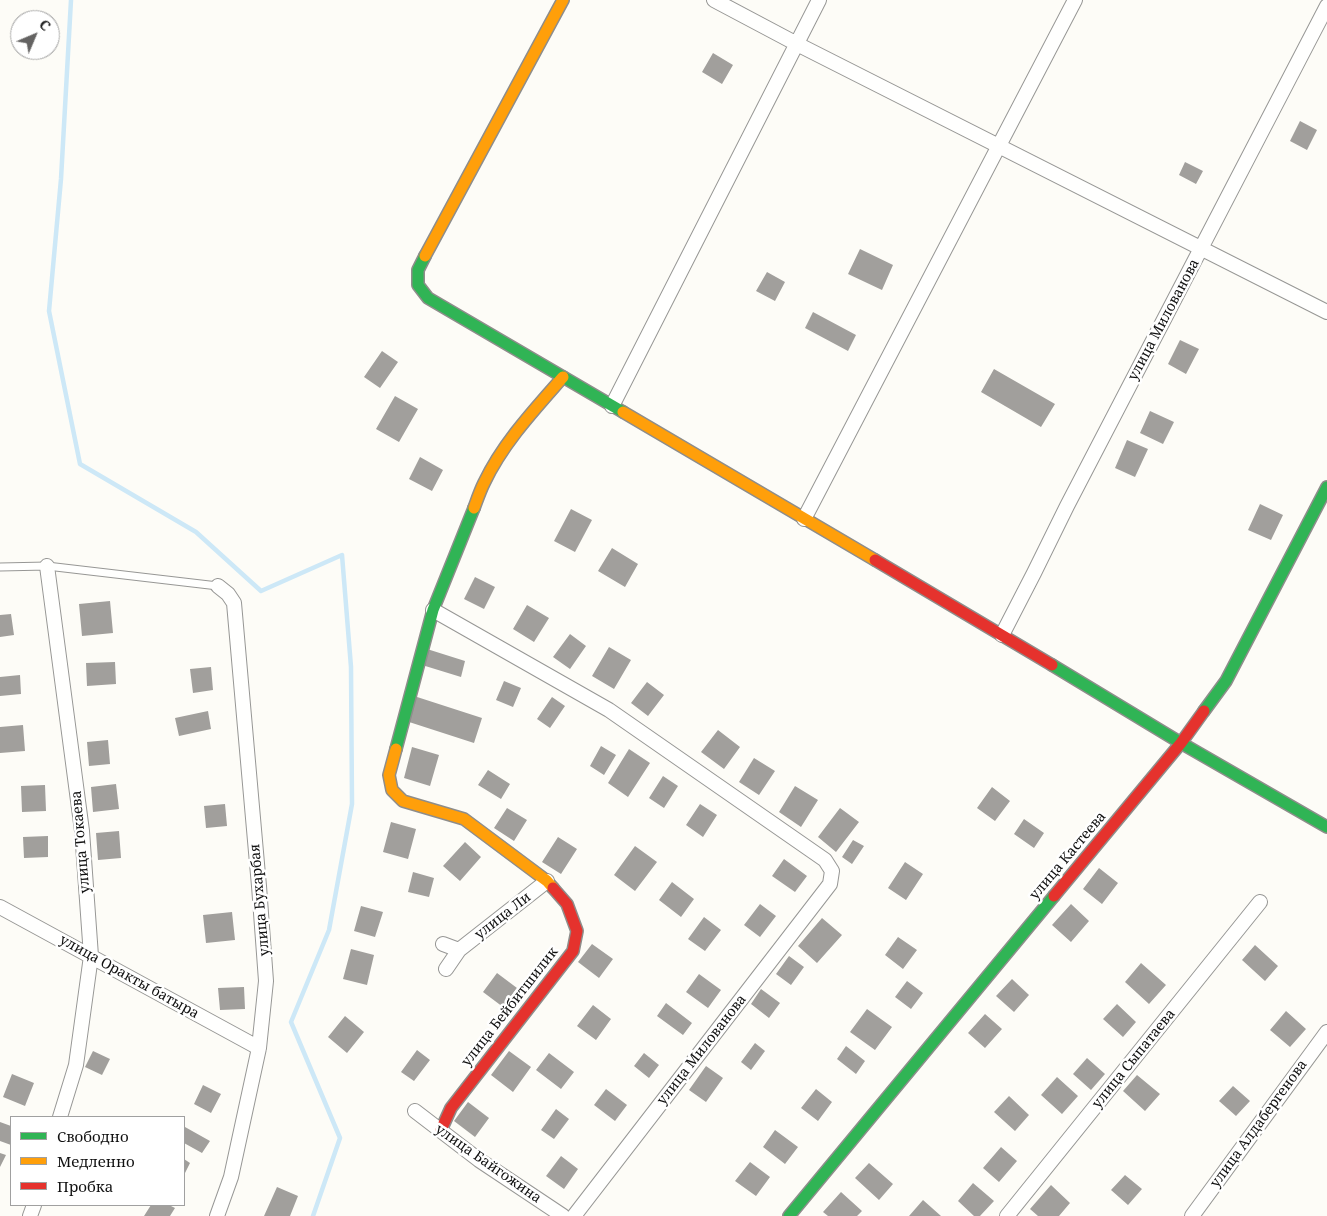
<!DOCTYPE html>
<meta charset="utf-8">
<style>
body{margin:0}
#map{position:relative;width:1327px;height:1216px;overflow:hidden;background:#fdfcf7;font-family:"Noto Serif",serif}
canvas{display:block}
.legend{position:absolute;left:10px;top:1116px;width:175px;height:90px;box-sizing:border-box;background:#fff;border:1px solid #a0a0a0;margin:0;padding:6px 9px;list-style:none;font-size:15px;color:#111}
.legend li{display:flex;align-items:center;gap:10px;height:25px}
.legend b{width:25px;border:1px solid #a0a0a0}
.north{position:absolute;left:10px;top:10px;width:50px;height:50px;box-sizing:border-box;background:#fff;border:1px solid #a0a0a0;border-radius:50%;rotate:45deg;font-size:14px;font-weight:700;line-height:20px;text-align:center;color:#111}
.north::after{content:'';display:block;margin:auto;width:18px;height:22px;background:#646362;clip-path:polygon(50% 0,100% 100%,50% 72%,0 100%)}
</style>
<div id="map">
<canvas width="1327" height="1216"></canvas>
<ul class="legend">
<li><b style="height:6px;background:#30b455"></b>Свободно</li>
<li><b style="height:6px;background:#ff9f0a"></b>Медленно</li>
<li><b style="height:6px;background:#e5322d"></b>Пробка</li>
</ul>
<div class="north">С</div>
</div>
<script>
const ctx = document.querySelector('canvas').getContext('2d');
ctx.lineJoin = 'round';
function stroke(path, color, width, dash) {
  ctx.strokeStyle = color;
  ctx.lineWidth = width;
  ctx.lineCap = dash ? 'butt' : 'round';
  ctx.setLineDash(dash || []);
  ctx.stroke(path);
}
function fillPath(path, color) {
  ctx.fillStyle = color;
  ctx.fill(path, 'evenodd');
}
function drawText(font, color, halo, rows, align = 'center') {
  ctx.font = font + ' "Noto Serif",serif';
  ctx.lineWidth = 5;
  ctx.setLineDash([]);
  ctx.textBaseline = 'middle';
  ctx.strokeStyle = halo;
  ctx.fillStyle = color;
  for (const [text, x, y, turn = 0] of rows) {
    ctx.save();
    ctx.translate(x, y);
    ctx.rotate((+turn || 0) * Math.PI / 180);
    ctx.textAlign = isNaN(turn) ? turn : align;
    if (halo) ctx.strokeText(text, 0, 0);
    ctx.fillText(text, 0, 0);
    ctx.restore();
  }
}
const stream = new Path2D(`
 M71,0L61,179L49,311L80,464L196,532L261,591L342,555L351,667L352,804L329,930L291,1022L340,1138L313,1216`);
const building = new Path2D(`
 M713,53L733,65L722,84L702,72Z
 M1300,121L1317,130L1307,150L1290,141Z
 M1185,162L1203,171L1196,184L1179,175Z
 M860,249L893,265L882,290L848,274Z
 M767,272L785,282L775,301L756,291Z
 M813,312L856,335L848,351L805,328Z
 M1180,340L1199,349L1186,374L1168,364Z
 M382,351L398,362L380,388L364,377Z
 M994,369L1055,404L1041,427L981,392Z
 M395,396L418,409L399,442L376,429Z
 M1150,411L1174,422L1163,444L1140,433Z
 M1127,440L1148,449L1135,477L1115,468Z
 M420,457L443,470L432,491L409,479Z
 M1260,504L1283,515L1271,540L1248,530Z
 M571,509L592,520L575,552L554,541Z
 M612,548L638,564L625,587L598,571Z
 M475,577L495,587L484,609L464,599Z
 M110,601L113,633L82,636L79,604Z
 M527,605L549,618L534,642L513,629Z
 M11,614L14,635L0,637V615Z
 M570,634L586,646L570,669L553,657Z
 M609,647L631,660L614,689L592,676Z
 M427,649L465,661L461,677L422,665Z
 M115,662L116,684L87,686L86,663Z
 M211,667L213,690L193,693L190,669Z
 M20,675L21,694L0,696V677Z
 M504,681L521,688L513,707L496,700Z
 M647,682L664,695L648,716L631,703Z
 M414,696L482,718L474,743L406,721Z
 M552,697L565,706L550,728L537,719Z
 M208,711L211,729L179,736L175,718Z
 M23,725L25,751L0,753V727Z
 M718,730L740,747L724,769L701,752Z
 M108,740L110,764L89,766L87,742Z
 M601,746L616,755L604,775L590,766Z
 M412,747L439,755L430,786L404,778Z
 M629,749L650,763L628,797L608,783Z
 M754,758L775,771L759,795L739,782Z
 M488,770L510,784L501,799L478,785Z
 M663,776L678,786L664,808L649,798Z
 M116,784L119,809L93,812L91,787Z
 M45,785L46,811L22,812L21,786Z
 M795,786L818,800L801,827L779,812Z
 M992,787L1010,801L995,821L977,808Z
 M225,804L227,826L206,828L204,806Z
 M700,804L717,815L703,837L686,825Z
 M507,808L527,820L514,841L494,828Z
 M840,808L859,822L836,852L818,837Z
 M1024,819L1044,833L1034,848L1014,834Z
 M391,822L416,829L408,859L383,852Z
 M119,831L121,858L98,860L96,833Z
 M48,836V857L24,858L23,837Z
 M558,837L577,849L561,874L542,862Z
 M853,840L864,846L852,864L842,857Z
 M465,842L481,857L460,881L443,866Z
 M635,846L657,862L635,891L614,875Z
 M784,859L807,876L795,892L772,876Z
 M905,862L923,874L906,900L888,888Z
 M1099,868L1118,883L1102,904L1083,889Z
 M413,872L434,878L429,897L408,892Z
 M672,882L694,899L681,917L659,900Z
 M760,904L776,916L760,937L744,925Z
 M1071,904L1089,921L1071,942L1052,925Z
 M361,906L383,912L375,937L354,931Z
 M232,912L235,940L206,943L203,915Z
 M704,917L721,930L705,951L688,939Z
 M822,918L842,935L817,963L798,946Z
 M898,937L917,950L903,969L885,955Z
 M592,944L613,959L599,978L578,962Z
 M1255,945L1278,966L1265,981L1242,960Z
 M351,949L374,955L367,985L343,979Z
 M789,956L804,967L791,985L776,974Z
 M1141,963L1166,985L1149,1004L1125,982Z
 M497,973L517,988L503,1007L483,992Z
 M699,974L721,990L708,1008L686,992Z
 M1012,979L1029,995L1014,1012L996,996Z
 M907,981L923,993L911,1009L895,997Z
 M244,987L245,1009L220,1010L218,988Z
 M761,989L780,1003L769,1018L751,1004Z
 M666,1003L692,1023L683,1035L657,1016Z
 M1117,1004L1136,1022L1123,1037L1103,1019Z
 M593,1005L611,1019L596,1040L577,1026Z
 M867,1009L892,1027L875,1050L850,1032Z
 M1286,1011L1306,1029L1290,1047L1270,1030Z
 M985,1014L1002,1029L985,1048L968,1033Z
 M345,1016L364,1032L347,1053L328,1037Z
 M755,1043L765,1051L751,1070L741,1062Z
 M846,1046L865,1061L856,1074L837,1059Z
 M417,1050L430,1060L414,1081L401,1072Z
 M93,1051L110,1059L102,1075L85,1067Z
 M509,1051L531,1067L513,1092L491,1075Z
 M549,1053L574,1072L561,1089L536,1070Z
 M644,1053L659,1065L649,1078L634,1066Z
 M1087,1058L1105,1074L1091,1090L1073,1074Z
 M706,1066L723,1078L706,1102L689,1090Z
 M12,1074L34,1083L25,1106L3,1097Z
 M1137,1075L1160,1094L1145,1111L1123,1091Z
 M1057,1077L1078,1096L1062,1114L1041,1095Z
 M203,1085L221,1094L211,1113L194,1104Z
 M1233,1086L1250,1101L1236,1116L1219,1101Z
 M606,1089L627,1105L615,1121L594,1105Z
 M816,1089L832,1102L818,1121L801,1108Z
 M1009,1096L1029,1115L1015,1131L994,1112Z
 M468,1102L489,1118L475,1137L454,1121Z
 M556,1109L569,1119L554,1139L541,1130Z
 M0,1122L11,1126V1145L0,1141Z
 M185,1127L210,1141L202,1153L184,1143V1130Z
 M775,1130L798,1147L785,1164L763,1147Z
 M1001,1147L1017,1161L999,1182L983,1168Z
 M0,1153L6,1155L0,1167Z
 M561,1156L578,1169L564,1189L546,1176Z
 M184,1159L190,1163L184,1175Z
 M750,1162L770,1177L756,1196L735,1181Z
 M869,1163L893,1184L879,1200L855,1178Z
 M1125,1175L1142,1189L1128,1205L1111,1190Z
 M973,1183L994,1201L980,1216H974L958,1201Z
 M1051,1185L1070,1203L1059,1216H1038L1030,1209Z
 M277,1187L298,1196L290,1216H264Z
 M841,1192L862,1211L857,1216H828L823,1212Z
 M923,1200L941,1216H909Z
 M151,1205H169L175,1208L170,1216H144Z`);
const lane = new Path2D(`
 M0,567L47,566L218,586`);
const street = new Path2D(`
 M714,0L797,44L1327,312
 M612,406L819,0
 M804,519L1075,0
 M47,566L82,831L91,956L76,1065L60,1117
 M433,610L609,710L825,860L832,871L830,884L574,1216
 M1002,635L1034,573L1067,506L1327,6
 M0,907L259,1048
 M443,944L459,950
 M446,969L459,950L547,881
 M415,1111L479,1160L563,1216
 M30,1216L34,1205
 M217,1216L231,1177L259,1048L266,981L259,886L234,603L228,594L218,586
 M1007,1216L1260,902
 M1192,1216L1327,1032`);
const fast = new Path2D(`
 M425,256L418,270V285L428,298L623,412
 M1052,665L1181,743L1327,827
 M1204,711L1226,681L1327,487
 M396,749L433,610L474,508
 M789,1216L1054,896`);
const slow = new Path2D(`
 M425,256L563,0
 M623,412L875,560
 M474,508C477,500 480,491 484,483C503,443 534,410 563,377
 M396,749L389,775L392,790L403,801L464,819L547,881L553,888`);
const jam = new Path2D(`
 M875,560L1052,665
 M1054,896L1181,743L1204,711
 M441,1130L451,1108L573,951L577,931L567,904L553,888`);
const streetNames = [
 ["улица Милованова",1164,320,-62],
 ["улица Токаева",81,842,-95],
 ["улица Кастеева",1068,856,-50],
 ["улица Бухарбая",260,900,-95],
 ["улица Ли",503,916,-38],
 ["улица Оракты батыра",129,977,29],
 ["улица Бейбитшилик",510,1007,-52],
 ["улица Милованова",702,1050,-52],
 ["улица Сыпатаева",1134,1059,-51],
 ["улица Алдабергенова",1259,1124,-54],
 ["улица Байгожина",488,1164,35]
];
stroke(stream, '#cde8f7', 4.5);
fillPath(building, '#a19f9c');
stroke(lane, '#979795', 9);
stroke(street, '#979795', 16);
stroke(fast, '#8e8d8b', 14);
stroke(slow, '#8e8d8b', 14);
stroke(jam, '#8e8d8b', 14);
stroke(lane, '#fffffe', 7);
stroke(street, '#fffffe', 14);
stroke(fast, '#30b455', 11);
stroke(slow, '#ff9f0a', 11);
stroke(jam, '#e5322d', 11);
drawText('14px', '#111', '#fff', streetNames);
</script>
